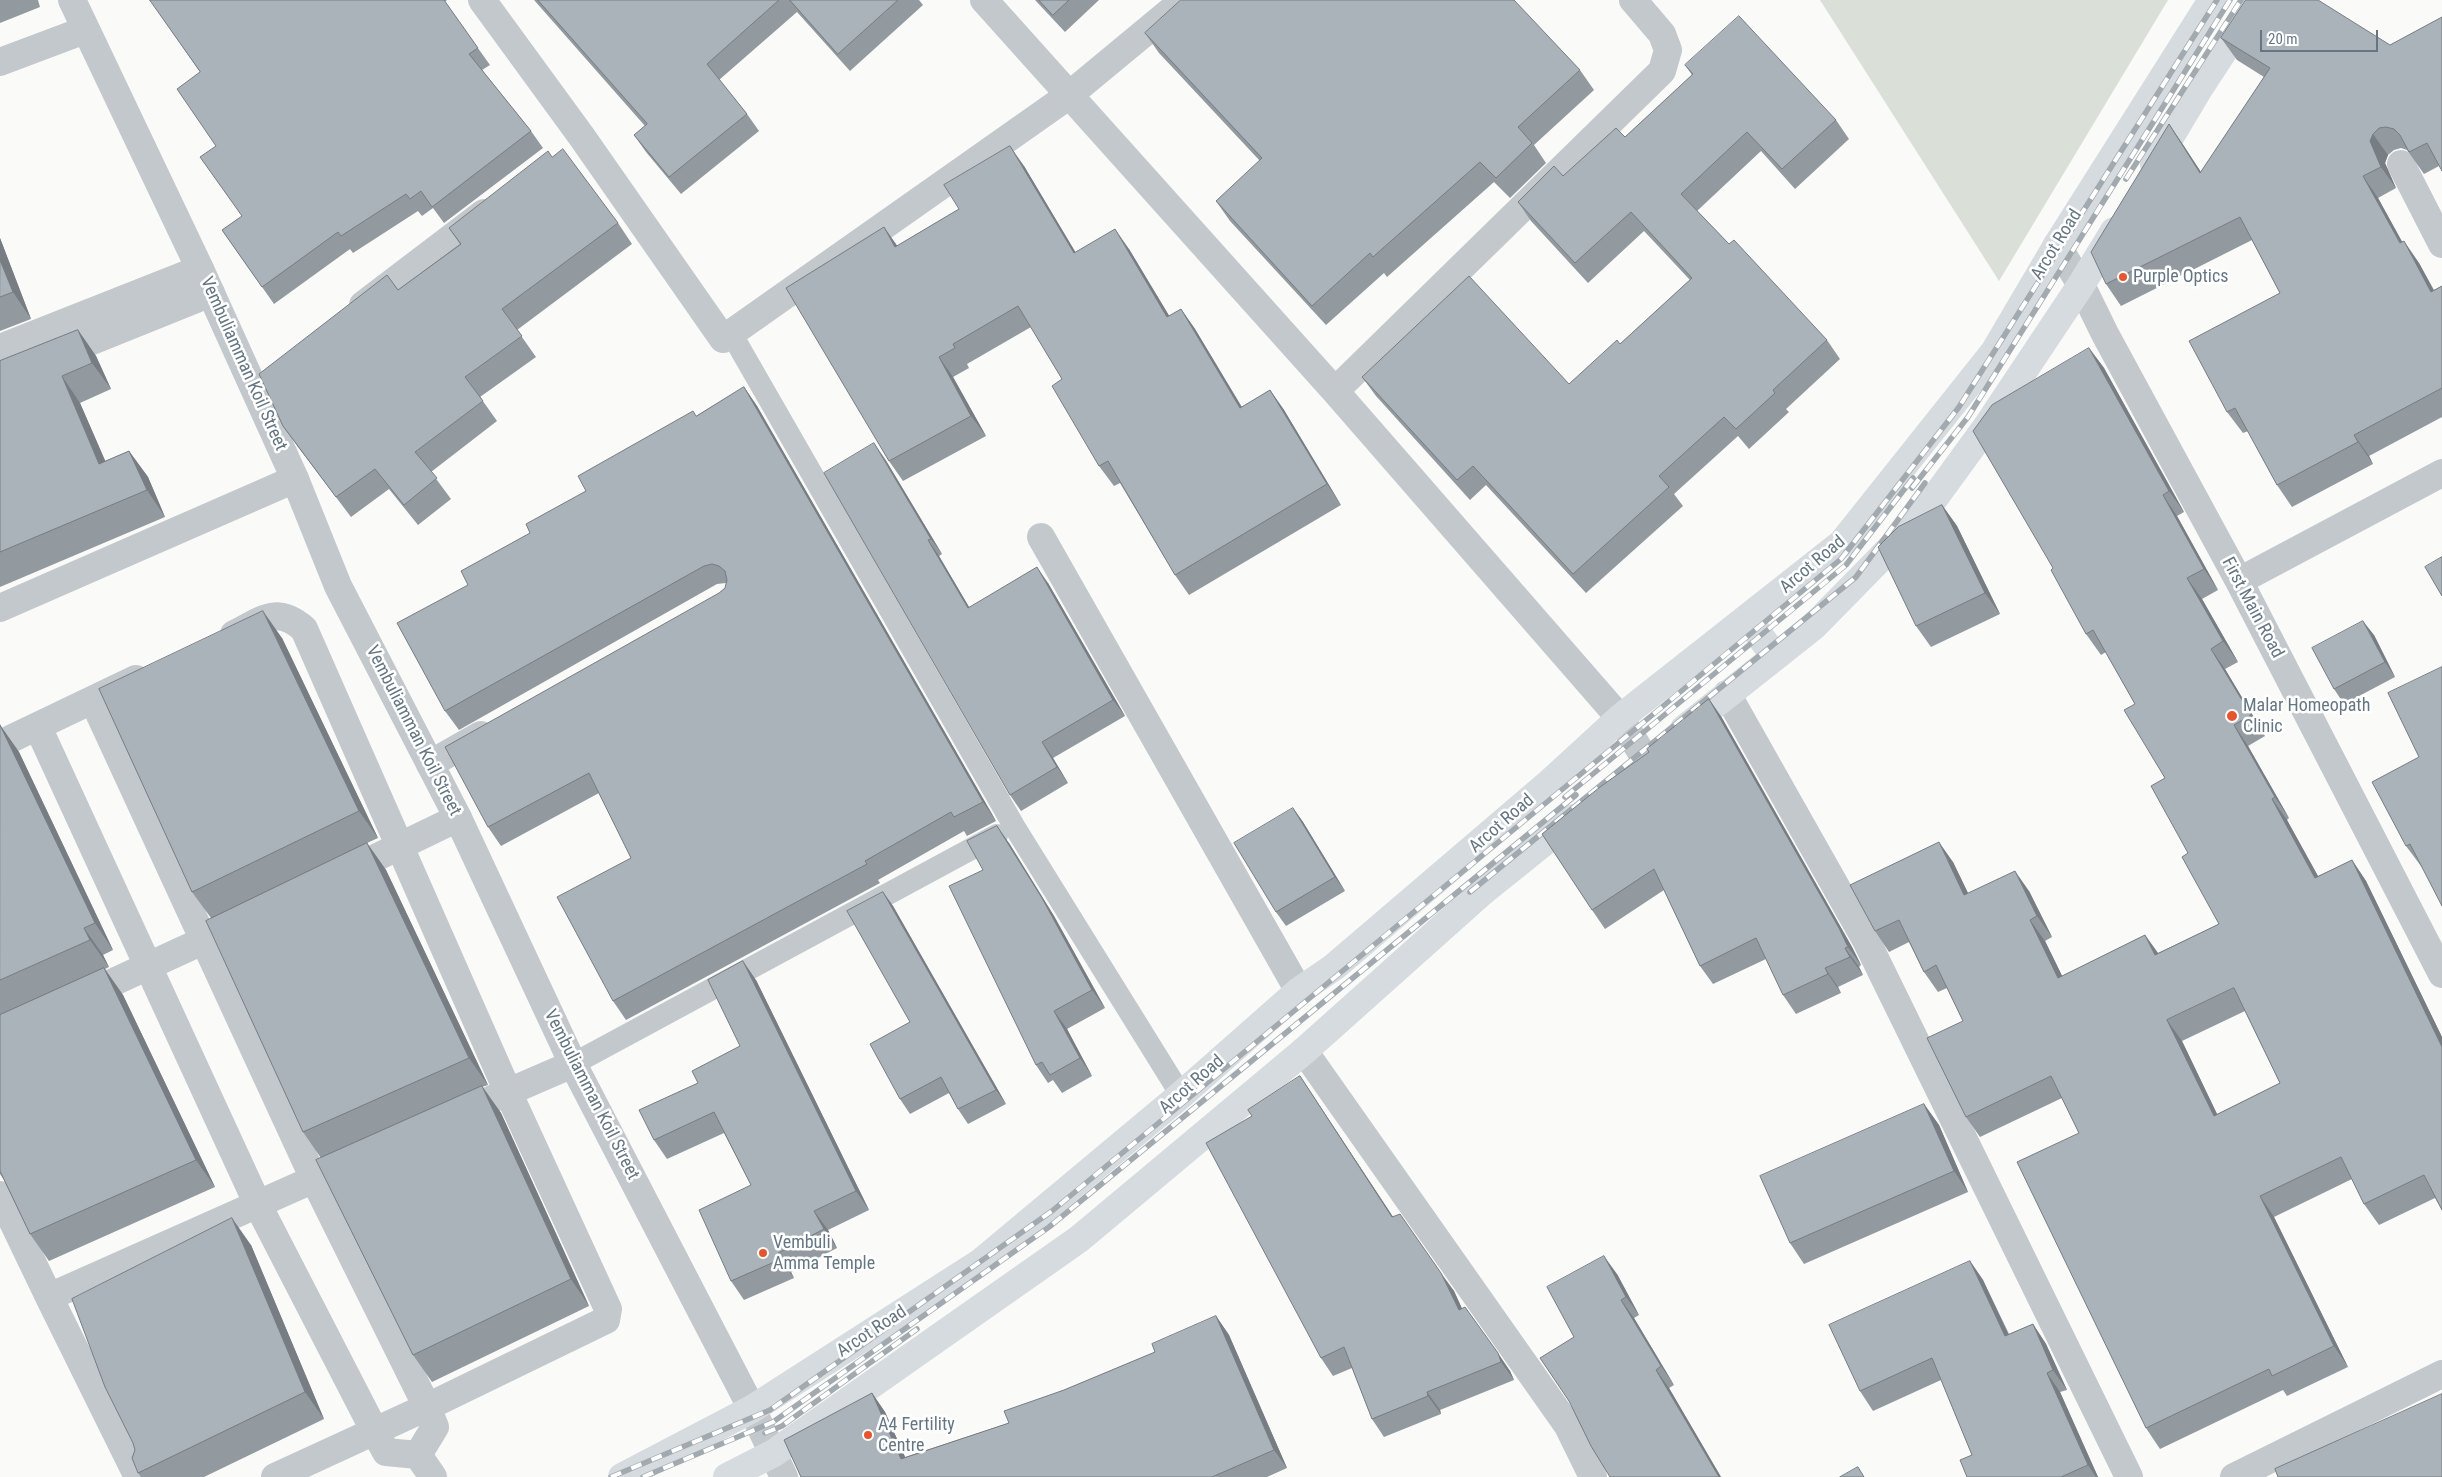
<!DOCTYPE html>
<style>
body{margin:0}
#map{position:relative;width:2442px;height:1477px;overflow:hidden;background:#fafaf8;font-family:"Roboto Condensed",sans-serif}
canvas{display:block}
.scale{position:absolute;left:2260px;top:30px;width:118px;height:22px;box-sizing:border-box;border:2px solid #657683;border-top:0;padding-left:6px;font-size:15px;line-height:18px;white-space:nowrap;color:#657683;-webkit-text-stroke:4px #fff;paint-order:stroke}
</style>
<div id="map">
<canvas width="2442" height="1477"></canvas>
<div class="scale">20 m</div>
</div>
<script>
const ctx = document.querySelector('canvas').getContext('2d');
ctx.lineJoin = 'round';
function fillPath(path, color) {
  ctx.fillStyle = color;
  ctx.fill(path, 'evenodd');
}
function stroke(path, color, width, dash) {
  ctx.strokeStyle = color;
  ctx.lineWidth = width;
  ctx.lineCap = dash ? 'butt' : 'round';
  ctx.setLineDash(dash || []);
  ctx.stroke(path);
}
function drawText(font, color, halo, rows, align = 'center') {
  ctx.font = font + ' "Roboto Condensed",sans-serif';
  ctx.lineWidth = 5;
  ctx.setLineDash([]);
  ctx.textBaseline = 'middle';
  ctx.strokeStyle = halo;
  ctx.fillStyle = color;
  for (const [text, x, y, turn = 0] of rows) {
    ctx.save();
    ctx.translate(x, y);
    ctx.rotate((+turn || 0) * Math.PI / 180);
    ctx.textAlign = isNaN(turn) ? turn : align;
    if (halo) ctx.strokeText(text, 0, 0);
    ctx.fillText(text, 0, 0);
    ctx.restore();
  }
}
const green = new Path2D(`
 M1820,0H2168L1999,281Z`);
const service = new Path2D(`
 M731,333L1014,826L1181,1095
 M573,1064L997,835`);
const minor = new Path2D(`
 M482,0L582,137L723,339L1068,96L1184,0
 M984,0L1335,391L1620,718L1646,760
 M0,62L85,30
 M2401,164L2442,244
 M2057,245L2081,285L2105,334L2239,581L2442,974
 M363,305L484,213
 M0,348L200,269
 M0,378L211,293
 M1335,391L1662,71L1668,50L1662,34L1633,0
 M1041,537L1299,991
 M2239,581L2442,473
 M0,608L295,479
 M234,634C263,620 276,605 304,629L508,1092L608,1309L606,1320L427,1407L275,1477
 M1727,694L1866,940L2129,1477
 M93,700L314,1179L427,1407L435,1427L418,1455L433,1477
 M38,727L258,1205L374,1430L386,1452L418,1455
 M0,744L136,679
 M430,764L481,735
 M344,873L458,818
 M79,998L222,932
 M1304,1051L1568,1426L1593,1477
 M492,1099L573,1064
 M0,1195L49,1297L330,1172
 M49,1297L138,1477
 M2234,1477L2442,1374`);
const tertiary = new Path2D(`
 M72,0L200,269L295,479L338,586L458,818L573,1064L752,1409L784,1477`);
const primary = new Path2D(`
 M2154,164L2200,87L2257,0
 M1747,618L1775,657
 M1684,729L1814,626L1920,518L1987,426L2081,285L2114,231
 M622,1477L752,1409L981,1262L1181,1095L1299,991L1334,967L1547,785L1620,718L1842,543L1994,352L2057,245L2212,0
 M727,1477L774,1453L1079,1239L1304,1051L1482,892L1574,818`);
const rail = new Path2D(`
 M2126,179L2241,0
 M1912,488L1968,417L2230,0
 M1565,797L1846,565L1913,478
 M1470,892L1856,577L1925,483
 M765,1433L782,1426L917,1329
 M611,1477L770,1410L1052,1211L1841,559L1959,407L2217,0
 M643,1477L773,1422L1049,1227L1576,795`);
const wall = new Path2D(`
 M0,0H38L40,7L0,23Z
 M150,0H447L445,2L490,65L482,70L531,131L543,148L444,223L433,208L422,216L418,211L353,253L350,249L274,304L222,230L242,216L216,146L200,72Z
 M534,0H919L923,5L850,71L797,12L719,80L747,114L759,131L681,194L646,152L634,135L645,126Z
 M1035,0H1099L1065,32Z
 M1145,33L1580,70L1594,90L1534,145L1546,163L1510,198L1494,182L1387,277L1384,273L1326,325L1230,221L1216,201L1260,161L1159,53Z
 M2221,38L2390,45L2439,166L2424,174L2407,150L2401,148L2394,150L2388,155L2385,163L2396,188L2378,198L2402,242L2419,263L2434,290L2442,286V417L2369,456L2373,464L2292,507L2277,485L2248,431L2243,433L2227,412L2280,293L2252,240L2121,306L2106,284L2169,124L2201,172L2264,77L2237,60Z
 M1685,65L1836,120L1849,139L1795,189L1761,151L1697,211L1729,244L1827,340L1840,359L1786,409L1789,412L1749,449L1738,436L1674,494L1683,506L1586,593L1486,485L1470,500L1376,396L1362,377L1569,384L1620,344L1690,280L1644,231L1588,283L1531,221L1518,202L1563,176L1625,137L1692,75Z
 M552,157L618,223L632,244L517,330L536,357L480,397L497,421L431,472L451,499L418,525L389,489L351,517L298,447L283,426L398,290L460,244L449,228Z
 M1024,166L1075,252L1129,249L1169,316L1181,309L1195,329L1242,407L1270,390L1284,410L1341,505L1189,595L1175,575L1120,483L1114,486L1099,466L1062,379L1031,327L967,364L969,368L953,377L986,436L903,481L889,461L884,227L897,246L959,209Z
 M0,238L31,319L0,331Z
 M78,330L96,356L111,389L80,403L105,461L129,451L148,477L165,517L0,587V361Z
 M2089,348L2104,368L2184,512L2177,516L2218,590L2202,599L2238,662L2225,669L2265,736L2248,746L2289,818L2287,820L2318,876L2352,860L2366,881L2442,1037V1210L2435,1198L2379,1225L2364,1204L2352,1179L2274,1217L2348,1367L2287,1396L2283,1390L2160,1449L2146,1428L2079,1133L2062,1098L1980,1137L1966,1117L1963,1021L1947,988L1938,992L1924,972L1909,942L1889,952L1875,931L1953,862L1968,893L2029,891L2052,937L2045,941L2062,976L2145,935L2158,953L2219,924L2188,853L2165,778L2135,704L2106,652L2101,655L2086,634L2053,568ZM2245,1011L2280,1083L2217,1114L2182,1041Z
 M744,387L757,406L996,821L967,836L964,831L878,880L880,883L626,1020L613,1001L631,858L599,793L501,846L488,827L725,588L726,583L717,584L459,730L445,711L468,585L530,533L586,491L696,416Z
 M885,459L942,554L939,556L969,607L1048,583L1125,716L1053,758L1068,783L1021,811L1010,795Z
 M1942,505L1957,526L2000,614L1931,647L1916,626Z
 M2374,635L2395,677L2344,704L2334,689Z
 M282,638L378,838L367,843L386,870L488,1085L482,1087L501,1113L589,1306L432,1382L413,1355L321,1158L303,1132L211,918L192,892Z
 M1709,699L1722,718L1852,947L1861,965L1859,967L1863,975L1838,987L1841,993L1796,1014L1783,995L1766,959L1713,984L1700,966L1664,890L1605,929L1592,910L1649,752Z
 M0,725L19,752L113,950L103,955L109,967L105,969L123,995L215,1187L49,1261L30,1234L4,1180L0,1174Z
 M2419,757L2421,866L2406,846Z
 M1293,808L1303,822L1345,891L1286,926L1276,912Z
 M1009,843L1054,916L1105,1008L1067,1029L1092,1076L1062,1093L1053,1080L1048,1083L1036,1065Z
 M883,892L893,906L1006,1104L968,1124L958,1109L949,1093L910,1114L900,1099L910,1022Z
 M756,980L869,1210L828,1230L837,1248L791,1272L794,1278L744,1300L731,1281L751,1185L724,1133L667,1159L654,1140L740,1046Z
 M1300,1076L1393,1217L1454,1291L1462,1309L1510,1371L1514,1380L1440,1410L1441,1414L1384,1437L1372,1419L1352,1368L1333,1376L1321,1358L1252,1116Z
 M1924,1104L1939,1125L1968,1192L1804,1264L1790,1243Z
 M251,1245L324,1419L204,1477H141L138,1473Z
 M1970,1261L1983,1280L2009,1334L2033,1324L2046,1344L2067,1390L2060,1392L2098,1477H1967L1972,1455L1941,1380L1873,1411L1860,1391Z
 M1617,1274L1639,1315L1634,1318L1674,1385L1669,1388L1721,1477H1610L1574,1337Z
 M1216,1316L1229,1335L1287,1468L1267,1477H801L872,1393L885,1412L905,1457L1009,1423L1064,1390L1155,1352Z`);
const shadedWall = new Path2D(`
 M2169,124L2184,146L2215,194L2200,173Z
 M2373,134L2388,155L2385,163L2396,188L2381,167L2370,141Z
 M1010,146L1024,166L1088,273L1074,253Z
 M2363,176L2378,198L2415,265L2400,243Z
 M884,227L898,247H895Z
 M1115,229L1129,249L1182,337L1167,317Z
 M0,238L31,319L13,292L0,260Z
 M2404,241L2419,263L2442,306L2431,292Z
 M1181,309L1195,329L1254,428L1240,408Z
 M78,330L96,356L111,389L92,363Z
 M2089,348L2104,368L2184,512L2169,491Z
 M939,357L953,377L986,436L971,416Z
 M62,376L80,403L118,490L99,464Z
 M744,387L757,406L996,821L983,802Z
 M1270,390L1284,410L1341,505L1327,484Z
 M2354,435L2369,456L2373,464L2358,442Z
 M874,443L885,459L942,554L931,539Z
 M129,451L148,477L165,517L147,490Z
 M2163,495L2177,516L2218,590L2204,569Z
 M1942,505L1957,526L2000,614L1985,593Z
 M928,540L939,556L979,624L968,608Z
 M1037,567L1048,583L1125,716L1113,700Z
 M2187,578L2202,599L2238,662L2223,641Z
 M263,611L282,638L378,838L359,811Z
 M2363,621L2374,635L2395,677L2385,662Z
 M2211,649L2225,669L2265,736L2251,715Z
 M1709,699L1722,718L1852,947L1861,965L1848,947Z
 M0,725L19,752L113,950L95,923Z
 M2234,725L2248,746L2289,818L2275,797Z
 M1042,742L1053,758L1068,783L1057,767Z
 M2272,799L2287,820L2330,898L2315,878Z
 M1293,808L1303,822L1345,891L1335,877Z
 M997,826L1009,843L1054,916L1105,1008L1092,990Z
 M1939,842L1953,862L1979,916L1964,895Z
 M367,843L386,870L488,1085L469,1058Z
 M2352,860L2366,881L2442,1037V1047Z
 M2015,871L2029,891L2052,937L2037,916Z
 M883,892L893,906L1006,1104L996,1090Z
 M2030,920L2045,941L2073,998L2058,978Z
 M84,928L103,955L109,967L90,940Z
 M2145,935L2160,956L2155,955Z
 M1845,948L1859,967L1863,975L1850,957Z
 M743,961L756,980L869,1210L856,1191Z
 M104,968L123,995L215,1187L196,1160Z
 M1825,968L1838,987L1841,993L1828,974Z
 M1054,1011L1067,1029L1092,1076L1080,1058Z
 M2167,1020L2182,1041L2228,1137L2214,1116Z
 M1300,1076L1312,1094L1405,1235L1392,1217Z
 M482,1086L501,1113L589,1306L571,1279Z
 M1924,1104L1939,1125L1968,1192L1954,1171Z
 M2260,1196L2274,1217L2348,1367L2334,1346Z
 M814,1211L828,1230L837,1248L824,1229Z
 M232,1218L251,1245L324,1419L305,1392Z
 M778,1253L791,1272L794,1278L781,1259Z
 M1604,1256L1617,1274L1639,1315L1626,1297Z
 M1970,1261L1983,1280L2018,1355L2005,1336Z
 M1441,1273L1454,1291L1471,1328L1459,1310Z
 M1621,1300L1634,1318L1674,1385L1661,1366Z
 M1216,1316L1229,1335L1287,1468L1274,1450Z
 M2033,1324L2046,1344L2067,1390L2053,1370Z
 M1498,1353L1510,1371L1514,1380L1501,1362Z
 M1656,1370L1669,1388L1721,1477H1719Z
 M2047,1373L2060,1392L2098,1477H2096L2088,1465Z
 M1427,1392L1440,1410L1441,1414L1428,1396Z
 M872,1393L885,1412L914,1477L901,1459Z`);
const building = new Path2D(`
 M150,0H444L478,48L469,54L531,131L432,207L421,191L410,199L406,194L341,236L338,232L262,287L222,230L242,216L200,157L216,146L177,89L200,72Z
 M538,0H779L707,64L747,114L669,177L634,135L647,124Z
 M790,0H898L838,54Z
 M1039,0H1069L1053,15Z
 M1181,0H1514L1580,70L1518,127L1532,143L1496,178L1480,162L1373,257L1370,253L1312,306L1216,201L1262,158L1145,33Z
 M2246,0H2318L2390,45L2442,17V171L2427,143L2409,152L2400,135L2394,129L2386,127L2379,128L2373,134L2370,141L2381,167L2363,176L2400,243L2404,241L2431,292L2442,286V388L2354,435L2358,442L2277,485L2235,408L2227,412L2189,341L2280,293L2240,217L2106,284L2091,252L2169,124L2200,173L2270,68L2221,38Z
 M1739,16L1836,120L1782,169L1747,132L1681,194L1729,244L1734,240L1827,340L1773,390L1775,393L1736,429L1724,417L1659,476L1669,487L1573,574L1473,466L1457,480L1362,377L1469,276L1569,384L1617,340L1620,344L1692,278L1631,212L1575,263L1518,202L1554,166L1563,176L1616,128L1625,137L1693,74L1685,65Z
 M1010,146L1074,253L1115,229L1167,317L1181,309L1240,408L1270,390L1327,484L1175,575L1108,461L1099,466L1052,386L1062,379L1018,306L953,344L955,348L939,357L971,416L889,461L786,288L884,227L895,247L959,209L944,185Z
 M563,149L618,223L502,309L522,336L465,377L483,401L415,452L437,478L404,505L375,469L336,497L283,426L259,374L387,275L398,290L461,244L449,228L548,151L552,157Z
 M0,260L13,292L0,297Z
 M78,330L92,363L62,376L99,464L129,451L147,490L0,552V361Z
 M2089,348L2169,491L2163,495L2204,569L2187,578L2223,641L2211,649L2251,715L2234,725L2275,797L2272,799L2315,878L2352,860L2442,1047V1210L2424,1175L2364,1204L2341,1157L2260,1196L2334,1346L2272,1376L2269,1369L2146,1428L2017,1162L2079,1133L2051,1076L1966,1117L1927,1038L1963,1021L1936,965L1924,972L1899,920L1875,931L1850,885L1939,842L1964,895L2015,871L2037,916L2030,920L2058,978L2145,935L2155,955L2219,924L2182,857L2188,853L2151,786L2165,778L2124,710L2135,704L2093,630L2086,634L2051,570L2053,568L1973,431L1992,405ZM2234,988L2280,1083L2214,1116L2167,1020Z
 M744,387L983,802L954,817L951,812L865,861L867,864L613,1001L557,897L631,858L589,773L488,827L445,747L719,593L725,588L727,580L725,571L719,566L712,564L704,566L445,711L397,623L468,585L461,571L530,533L526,524L586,491L578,476L693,411L696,416Z
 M874,443L931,539L928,540L968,608L1037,567L1113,700L1042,742L1057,767L1010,795L824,473Z
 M1942,505L1985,593L1916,626L1878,547L1898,527Z
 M2442,557V596L2425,567Z
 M263,611L359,811L192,892L99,689Z
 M2363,621L2385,662L2334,689L2312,648Z
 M2442,667V906L2410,844L2406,846L2372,782L2419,757L2388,693Z
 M1709,699L1839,928L1848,947L1845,948L1850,957L1825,968L1828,974L1783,995L1756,938L1700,966L1654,869L1592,910L1542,834L1600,787L1649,752L1647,749Z
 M0,725L95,923L84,928L90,940L0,980Z
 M1293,808L1335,877L1276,912L1234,843Z
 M997,826L1042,898L1092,990L1054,1011L1080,1058L1050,1075L1042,1062L1036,1065L949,886L983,870L967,841Z
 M367,843L469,1058L303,1132L206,921Z
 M883,892L996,1090L958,1109L941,1077L900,1099L870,1044L910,1022L847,911Z
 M743,961L856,1191L814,1211L824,1229L778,1253L781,1259L731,1281L699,1210L751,1185L714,1112L654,1140L639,1110L698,1083L692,1071L740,1046L708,980Z
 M104,968L196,1160L30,1234L0,1171V1015Z
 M1300,1076L1392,1217L1400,1214L1441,1273L1459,1310L1465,1307L1498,1353L1501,1362L1427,1392L1428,1396L1372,1419L1344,1347L1321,1358L1206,1143L1252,1116L1248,1110Z
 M482,1086L571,1279L413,1355L316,1160Z
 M1924,1104L1954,1171L1790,1243L1760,1176Z
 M232,1218L305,1392L138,1473L132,1458L135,1450L133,1443L105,1387L72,1299Z
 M1604,1256L1626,1297L1621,1300L1661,1366L1656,1370L1719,1477H1610L1591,1446L1569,1401L1540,1358L1574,1337L1547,1287Z
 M1970,1261L2005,1336L2033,1324L2053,1370L2047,1373L2088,1465L2061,1477H1967L1960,1460L1972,1455L1932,1358L1860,1391L1829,1325Z
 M1216,1316L1274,1450L1212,1477H801L784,1440L872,1393L901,1459L1009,1423L1004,1411L1064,1390L1155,1352L1152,1344Z
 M2442,1394V1477H2278L2275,1469Z
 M1858,1467L1864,1477H1840Z`);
const markers = [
 [2123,277,5,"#e4572e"],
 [2232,716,6,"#e4572e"],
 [763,1253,5,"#e4572e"],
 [868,1435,5,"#e4572e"]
];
const streetNames = [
 ["Arcot Road",2057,245,-58],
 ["Vembuliamman Koil Street",243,364,66],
 ["Arcot Road",1813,565,-40],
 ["First Main Road",2252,608,62],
 ["Vembuliamman Koil Street",413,731,63],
 ["Arcot Road",1502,824,-41],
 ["Arcot Road",1192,1085,-41],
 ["Vembuliamman Koil Street",591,1095,63],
 ["Arcot Road",872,1332,-33]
];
const poiNames = [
 ["Purple Optics",2133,277],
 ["Malar Homeopath",2243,706],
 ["Clinic",2243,727],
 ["Vembuli",773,1243],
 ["Amma Temple",773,1264],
 ["A4 Fertility",878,1425],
 ["Centre",878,1446]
];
fillPath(green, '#dadfd7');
stroke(service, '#c3c8cc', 22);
stroke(minor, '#c3c8cc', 28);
stroke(tertiary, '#c3c8cc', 28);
stroke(primary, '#d6dbdf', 28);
stroke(rail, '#a2aab0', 5.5);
stroke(rail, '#fff', 4, [11]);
fillPath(wall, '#929a9f');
fillPath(shadedWall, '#777d82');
fillPath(building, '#aab3b9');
stroke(building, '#777d82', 1);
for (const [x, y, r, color] of markers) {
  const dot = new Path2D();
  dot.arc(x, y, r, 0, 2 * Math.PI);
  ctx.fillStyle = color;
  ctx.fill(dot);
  stroke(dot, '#fff', 2);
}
drawText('18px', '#657683', '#fff', streetNames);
drawText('18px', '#657683', '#fff', poiNames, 'left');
</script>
